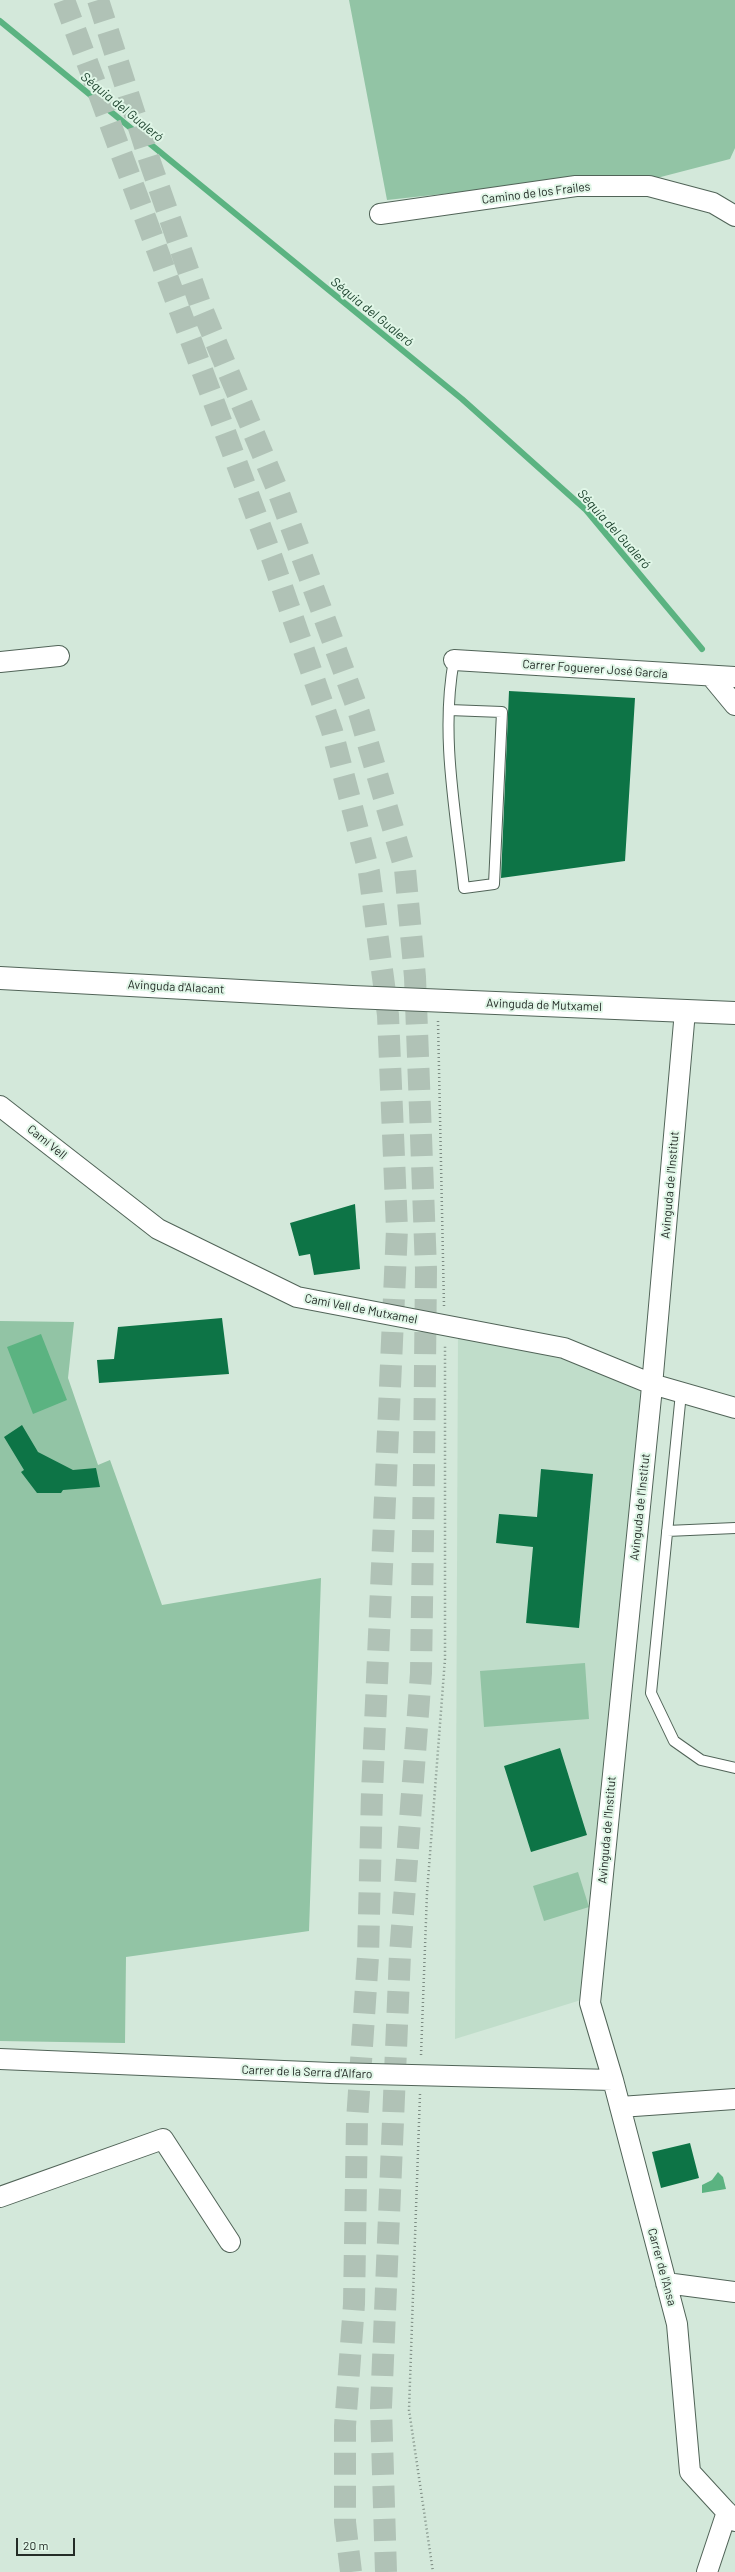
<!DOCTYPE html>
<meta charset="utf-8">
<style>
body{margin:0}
#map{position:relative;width:735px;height:2572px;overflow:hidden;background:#d3e8da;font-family:Barlow,sans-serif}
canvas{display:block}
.scale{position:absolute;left:16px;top:2538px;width:59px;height:18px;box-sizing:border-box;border:2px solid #242c27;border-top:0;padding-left:5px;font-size:12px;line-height:14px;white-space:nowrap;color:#242c27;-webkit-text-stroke:3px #e0f6e7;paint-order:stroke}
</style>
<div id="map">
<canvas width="735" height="2572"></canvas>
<div class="scale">20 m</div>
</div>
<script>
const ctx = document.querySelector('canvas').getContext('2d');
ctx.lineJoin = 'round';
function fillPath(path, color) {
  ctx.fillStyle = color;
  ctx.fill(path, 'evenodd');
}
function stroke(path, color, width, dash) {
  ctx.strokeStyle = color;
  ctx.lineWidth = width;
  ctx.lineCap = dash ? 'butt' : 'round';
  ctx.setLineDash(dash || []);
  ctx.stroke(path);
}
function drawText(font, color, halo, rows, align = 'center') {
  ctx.font = font + ' Barlow,sans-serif';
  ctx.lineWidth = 4;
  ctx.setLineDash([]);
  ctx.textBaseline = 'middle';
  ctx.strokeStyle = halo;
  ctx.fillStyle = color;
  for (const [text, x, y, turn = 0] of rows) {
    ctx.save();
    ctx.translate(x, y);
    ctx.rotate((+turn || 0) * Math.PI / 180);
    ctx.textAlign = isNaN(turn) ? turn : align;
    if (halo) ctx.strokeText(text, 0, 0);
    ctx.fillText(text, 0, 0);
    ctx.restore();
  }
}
const built = new Path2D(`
 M458,1333L575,1362L648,1395L581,2000L455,2039Z`);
const green = new Path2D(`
 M349,0H735V148L730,159L653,179H580L387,200Z
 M0,1321L74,1322L68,1378L98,1465L110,1460L162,1605L321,1578L309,1931L126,1957L125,2043L0,2041Z
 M585,1663L589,1719L484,1727L480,1671Z
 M578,1872L589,1907L544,1921L533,1886Z`);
const water = new Path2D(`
 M41,1334L67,1400L33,1414L7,1347Z
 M718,2172L723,2177L726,2189L702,2193V2185L712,2180Z`);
const stream = new Path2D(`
 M0,21L462,399L586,510L702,649`);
const building = new Path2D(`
 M509,691L635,698L625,861L501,878Z
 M355,1204L360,1269L314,1275L310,1254L299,1256L290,1223Z
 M222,1318L229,1374L99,1383L97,1360L114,1359L118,1327Z
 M22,1425L38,1452L73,1470L96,1468L100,1487L63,1490L61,1493H37L21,1472L24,1470L4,1437Z
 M541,1469L593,1474L579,1628L526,1623L533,1547L496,1543L499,1514L537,1517Z
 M560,1748L587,1835L531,1852L504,1766Z
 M690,2143L699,2178L661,2188L652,2152Z`);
const motorwayTunnel = new Path2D(`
 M64,0L272,558L332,731L369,872L388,1015L397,1229L372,1792L368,1957L357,2121L354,2304L345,2426V2522L351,2572
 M98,0L151,165L200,304L278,491L359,713L405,869L415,977L426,1269L424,1467L421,1673L400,1954L381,2407L386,2572`);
const path = new Path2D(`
 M438,1021L444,1306
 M421,2055L427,1893L445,1659V1345
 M420,2094L409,2410L433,2572`);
const service = new Path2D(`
 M449,710L502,712L494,884L464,888C456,813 440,735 454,660
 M681,1393L651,1693L674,1741L701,1760L735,1768
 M667,1531L735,1528`);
const minor = new Path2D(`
 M380,214L576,186H649L713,203L735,216
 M454,660L735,677
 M0,662L59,656
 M711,676L735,705
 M685,1011L651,1397L590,2003L613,2080L677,2324L690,2472L735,2521
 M0,1106L158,1229L297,1297L564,1348L652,1384L735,1408
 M0,2059L331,2073L613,2080
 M620,2107L735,2099
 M0,2197L163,2139L230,2242
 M666,2283L735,2292
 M707,2572L727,2512`);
const tertiary = new Path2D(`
 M0,978L352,997L735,1013`);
const streetNames = [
 ["Camino de los Frailes",536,193,-7],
 ["Carrer Foguerer José García",595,669,4],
 ["Avinguda d'Alacant",176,987,3],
 ["Avinguda de Mutxamel",544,1005,2],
 ["Camí Vell",47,1142,39],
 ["Avinguda de l'Institut",670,1185,-85],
 ["Camí Vell de Mutxamel",361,1309,11],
 ["Avinguda de l'Institut",640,1507,-84],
 ["Avinguda de l'Institut",607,1830,-85],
 ["Carrer de la Serra d'Alfaro",307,2072,2],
 ["Carrer de l'Ansa",662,2267,75]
];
const waterNames = [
 ["Séquia del Gualeró",122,107,39],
 ["Séquia del Gualeró",372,312,39],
 ["Séquia del Gualeró",614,529,48]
];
fillPath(built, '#c0ddca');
fillPath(green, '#92c4a5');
fillPath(water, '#5bb381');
stroke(stream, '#5bb381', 6);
fillPath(building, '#0d7446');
stroke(motorwayTunnel, '#b0c2b6', 22, [22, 11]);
stroke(service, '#516458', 12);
stroke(minor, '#516458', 22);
stroke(tertiary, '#516458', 24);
stroke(path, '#7c8b82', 2.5, [1, 3]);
stroke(service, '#fff', 10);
stroke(minor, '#fff', 20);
stroke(tertiary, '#fff', 22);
drawText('12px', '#242c27', '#e0f6e7', streetNames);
drawText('italic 13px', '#173d28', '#e0f6e7', waterNames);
</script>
